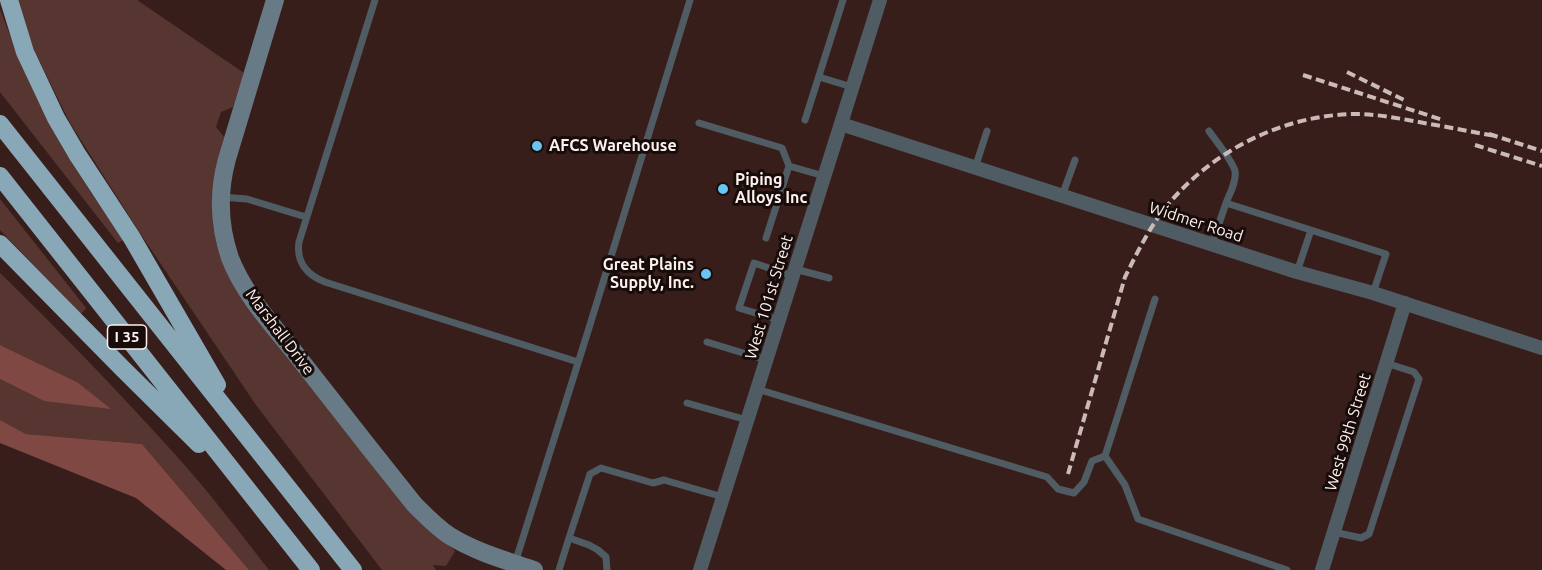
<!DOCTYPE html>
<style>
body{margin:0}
canvas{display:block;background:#381e1b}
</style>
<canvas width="1542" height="570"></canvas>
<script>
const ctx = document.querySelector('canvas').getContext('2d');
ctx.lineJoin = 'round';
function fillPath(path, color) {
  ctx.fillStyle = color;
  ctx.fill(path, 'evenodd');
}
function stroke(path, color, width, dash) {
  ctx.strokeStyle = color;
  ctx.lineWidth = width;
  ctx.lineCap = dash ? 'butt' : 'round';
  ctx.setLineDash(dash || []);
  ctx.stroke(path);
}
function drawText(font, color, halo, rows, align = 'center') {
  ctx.font = font + ' Ubuntu,sans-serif';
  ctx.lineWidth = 6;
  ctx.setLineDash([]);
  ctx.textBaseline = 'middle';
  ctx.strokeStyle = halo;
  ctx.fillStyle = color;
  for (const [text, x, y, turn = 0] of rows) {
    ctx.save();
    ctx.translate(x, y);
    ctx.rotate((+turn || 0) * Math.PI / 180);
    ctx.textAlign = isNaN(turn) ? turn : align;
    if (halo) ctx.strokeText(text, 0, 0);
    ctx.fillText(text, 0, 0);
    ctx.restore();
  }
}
const green = new Path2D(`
 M17,0H137L244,73L233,107L221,112L216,127L224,137C205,202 206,247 246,305L439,536L455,551L446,566L433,565L436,570H382L256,405L140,233L70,123L35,52L20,12Z
 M0,9C18,58 38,106 65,151C83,182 103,210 123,240L118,243L0,92Z
 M0,199L86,308L81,314L0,230Z
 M0,273C59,330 116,389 171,450C206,488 237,529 269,570H249L142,444L26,434L0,420V379L44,401L77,382L0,345Z`);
const forest = new Path2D(`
 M0,345L77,382L111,409L44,401L0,379Z
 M0,420L26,434L142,444L249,570H226L136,498L0,443Z`);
const lane = new Path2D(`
 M375,0L299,242C296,262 307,275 325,282L578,362
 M819,77L852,87
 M805,120L843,0
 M699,123L782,148L789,166
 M1209,131C1216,141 1232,160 1235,171C1237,181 1229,195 1226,203
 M975,168L987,131
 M1062,196L1075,160
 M221,197L247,199L306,217
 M766,238L789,166L824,176
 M1212,244L1226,203L1386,254L1373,293
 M795,269L829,278
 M1297,272L1311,230
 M779,320L739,308L754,263L793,276
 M707,342L766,360
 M757,389L1047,477L1058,489L1074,493L1084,482L1092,461L1105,456L1155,299
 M687,403L747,420
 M1105,456L1125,485L1138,519L1287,570
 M1334,532L1361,538L1369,534L1419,379L1414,372L1386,363
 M569,538L590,474L601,468L653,483L664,480L723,497
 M515,563L589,328L690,0
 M559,570L569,538L589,545L598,550L606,557L607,570`);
const street = new Path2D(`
 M841,124L1297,272L1373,293L1542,348
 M700,570L880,0
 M1322,570L1405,303`);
const secondary = new Path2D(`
 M275,0L227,159C218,192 219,226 230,258C244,294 271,323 295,353C334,403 374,454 414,504C425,515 436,527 450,536C476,552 505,560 534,570`);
const highway = new Path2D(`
 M9,0L25,52L56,118L77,154L132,238L217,385
 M0,124L353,570
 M0,176L311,570
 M0,244L123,369L199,444`);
const rail = new Path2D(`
 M1347,72L1406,101
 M1303,75L1443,120
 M1489,134L1542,151
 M1475,145L1542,166
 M1068,474L1125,277C1137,253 1149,228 1166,207C1213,149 1287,113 1361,114C1382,115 1403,119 1424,123C1448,127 1472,132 1496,136`);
const markers = [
 [537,146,6,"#68c4f0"],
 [723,189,6,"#68c4f0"],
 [706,274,6,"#68c4f0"]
];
const shields = [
 [127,337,39]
];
const shieldNames = [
 ["I 35",127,337]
];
const poiNames = [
 ["AFCS Warehouse",549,146],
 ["Piping",735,180],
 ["Alloys Inc",735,198],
 ["Great Plains",694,265,"right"],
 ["Supply, Inc.",694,283,"right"]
];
const streetNames = [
 ["Widmer Road",1196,222,18],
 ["West 101st Street",769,297,-73],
 ["Marshall Drive",280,332,53],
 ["West 99th Street",1348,432,-73]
];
fillPath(green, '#573632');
fillPath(forest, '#804842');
stroke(lane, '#505c63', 7);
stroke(street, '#505c63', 14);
stroke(secondary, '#677a85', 18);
stroke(highway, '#88a7b7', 18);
stroke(rail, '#cabbb9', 4, [9, 4.5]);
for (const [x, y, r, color] of markers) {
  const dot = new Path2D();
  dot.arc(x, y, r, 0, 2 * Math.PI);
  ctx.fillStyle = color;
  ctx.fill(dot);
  stroke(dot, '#170c0a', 2);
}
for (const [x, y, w] of shields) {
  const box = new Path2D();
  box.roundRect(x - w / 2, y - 12, w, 24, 4.5);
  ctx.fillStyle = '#170c0a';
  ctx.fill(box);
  stroke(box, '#fdf1f0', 1.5);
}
drawText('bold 15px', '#fdf1f0', null, shieldNames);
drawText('bold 16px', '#fdf1f0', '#170c0a', poiNames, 'left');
drawText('16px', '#fdf1f0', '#170c0a', streetNames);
</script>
